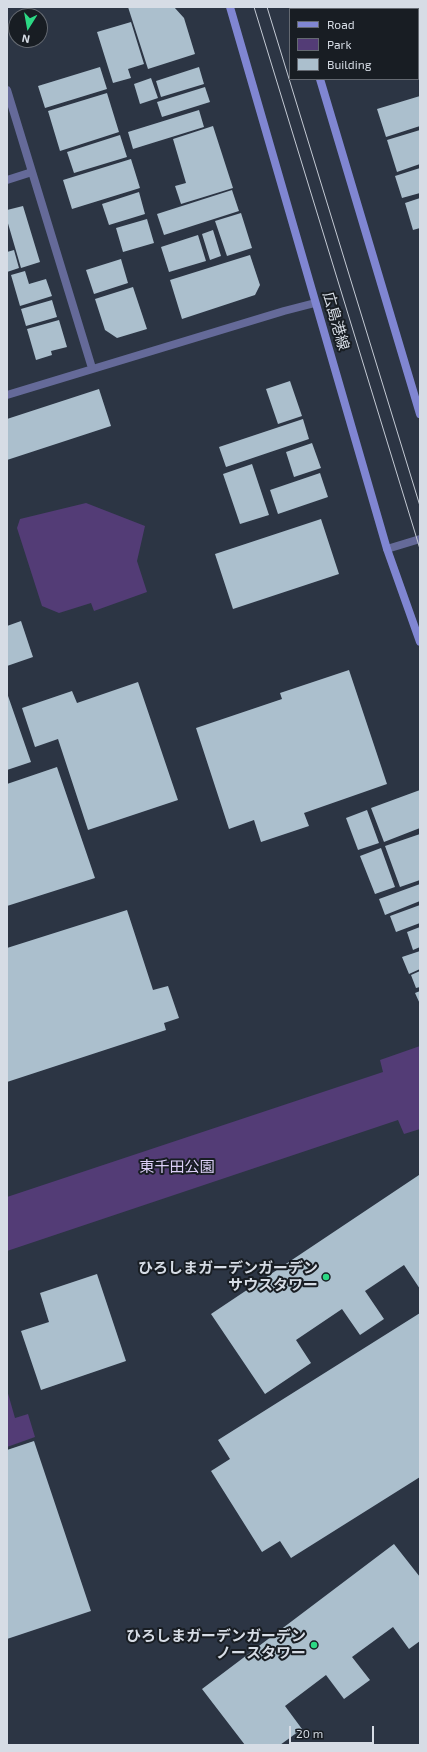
<!DOCTYPE html>
<meta charset="utf-8">
<style>
body{margin:0}
#map{position:relative;width:427px;height:1752px;overflow:hidden;background:#2c3544;font-family:"Exo 2",sans-serif}
canvas{display:block}
.frame{position:absolute;inset:0;border:8px solid #d6dce5;pointer-events:none}
.legend{position:absolute;left:289px;top:8px;width:130px;height:72px;box-sizing:border-box;background:#181d23;border:1px solid #646971;margin:0;padding:5px 7px;list-style:none;font-size:12px;color:#d6dce5}
.legend li{display:flex;align-items:center;gap:8px;height:20px}
.legend b{width:20px;border:1px solid #646971}
.north{position:absolute;left:8px;top:8px;width:40px;height:40px;box-sizing:border-box;background:#181d23;border:1px solid #646971;border-radius:50%;rotate:191deg;font-size:11px;font-weight:700;line-height:16px;text-align:center;color:#d6dce5}
.north::after{content:'';display:block;margin:auto;width:14px;height:18px;background:#2cd884;clip-path:polygon(50% 0,100% 100%,50% 72%,0 100%)}
.scale{position:absolute;left:289px;top:1726px;width:85px;height:18px;box-sizing:border-box;border:2px solid #d6dce5;border-top:0;padding-left:5px;font-size:12px;line-height:14px;white-space:nowrap;color:#d6dce5;-webkit-text-stroke:3px #181d23;paint-order:stroke}
</style>
<div id="map">
<canvas width="427" height="1752"></canvas>
<div class="frame"></div>
<ul class="legend">
<li><b style="height:5px;background:#8086d2"></b>Road</li>
<li><b style="height:11px;background:#533c76"></b>Park</li>
<li><b style="height:11px;background:#abbfcd"></b>Building</li>
</ul>
<div class="north">N</div>
<div class="scale">20 m</div>
</div>
<script>
const ctx = document.querySelector('canvas').getContext('2d');
ctx.lineJoin = 'round';
function fillPath(path, color) {
  ctx.fillStyle = color;
  ctx.fill(path, 'evenodd');
}
function stroke(path, color, width, dash) {
  ctx.strokeStyle = color;
  ctx.lineWidth = width;
  ctx.lineCap = dash ? 'butt' : 'round';
  ctx.setLineDash(dash || []);
  ctx.stroke(path);
}
function drawText(font, color, halo, rows, align = 'center') {
  ctx.font = font + ' "Exo 2","Noto Sans JP",sans-serif';
  ctx.lineWidth = 4;
  ctx.setLineDash([]);
  ctx.textBaseline = 'middle';
  ctx.strokeStyle = halo;
  ctx.fillStyle = color;
  for (const [text, x, y, turn = 0] of rows) {
    ctx.save();
    ctx.translate(x, y);
    ctx.rotate((+turn || 0) * Math.PI / 180);
    ctx.textAlign = isNaN(turn) ? turn : align;
    if (halo) ctx.strokeText(text, 0, 0);
    ctx.fillText(text, 0, 0);
    ctx.restore();
  }
}
const green = new Path2D(`
 M86,503L145,526L137,561L147,592L94,611L91,603L59,613L42,606L17,528L20,519Z
 M420,1046V1129L404,1134L398,1120L7,1251V1197L383,1072L380,1060Z
 M7,1390L15,1418L28,1414L35,1437L7,1447Z`);
const building = new Path2D(`
 M128,7H174L184,18L195,54L148,69Z
 M420,21V42L418,37V22Z
 M131,22L144,64L128,69L131,78L113,83L97,32Z
 M100,67L107,89L45,108L38,86Z
 M199,67L204,84L161,97L156,81Z
 M151,78L158,98L140,104L134,84Z
 M205,87L210,102L162,117L157,102Z
 M107,93L119,132L60,151L48,111Z
 M420,96V126L386,137L377,109Z
 M199,110L204,127L133,149L128,132Z
 M213,126L233,188L181,204L175,186L186,183L173,139Z
 M420,130V164L397,172L387,140Z
 M120,135L127,157L74,173L67,152Z
 M131,159L140,188L72,209L63,180Z
 M420,168V193L402,198L395,176Z
 M232,190L239,211L164,235L157,214Z
 M139,192L145,214L109,225L102,204Z
 M420,198V228L413,230L405,203Z
 M23,206L40,262L21,268L7,220V210Z
 M241,213L252,248L227,256L215,221Z
 M147,219L154,243L123,252L116,228Z
 M213,230L221,256L210,260L202,234Z
 M198,235L206,261L169,272L161,247Z
 M14,250L19,268L7,272V252Z
 M250,255L260,285L255,295L182,319L170,280Z
 M121,259L128,283L94,294L86,270Z
 M25,271L29,284L46,279L52,296L20,306L11,275Z
 M133,287L147,329L117,338L105,330L95,299Z
 M52,300L57,317L26,326L21,309Z
 M59,320L67,347L51,351L52,355L36,360L27,329Z
 M290,381L302,416L278,424L266,389Z
 M99,389L111,426L7,460V419Z
 M303,419L309,439L226,467L219,447Z
 M312,443L321,468L294,477L286,452Z
 M252,464L269,515L240,524L223,474Z
 M320,473L328,497L278,514L270,490Z
 M321,519L339,574L233,609L215,554Z
 M21,621L33,657L7,666V626Z
 M349,670L387,784L304,813L309,826L261,842L254,820L229,829L196,728L282,699L280,693Z
 M138,682L178,800L88,830L58,739L35,747L22,708L72,691L77,703Z
 M7,693L31,762L7,770Z
 M57,767L95,878L7,906V784Z
 M420,790V828L384,842L371,808Z
 M367,810L379,843L358,850L346,818Z
 M420,834V880L400,887L385,846Z
 M381,848L395,887L375,894L360,856Z
 M420,884V901L385,915L379,899Z
 M420,905V923L396,932L390,916Z
 M127,910L153,990L168,986L179,1018L164,1023L166,1030L7,1082V948Z
 M420,927V947L413,950L407,932Z
 M420,951V969L409,974L402,957Z
 M420,971V987L416,988L411,975Z
 M420,991V1004L415,993Z
 M419,1175L420,1289L404,1265L365,1291L384,1319L360,1335L342,1309L296,1340L311,1363L265,1394L211,1314Z
 M97,1274L126,1361L41,1390L21,1331L49,1322L40,1293Z
 M420,1313V1477L291,1558L280,1541L262,1552L211,1471L230,1459L218,1440Z
 M34,1441L91,1611L7,1639V1450Z
 M394,1544L420,1577V1641L409,1649L393,1627L352,1657L370,1680L344,1699L326,1675L285,1706L302,1729L280,1745H245L202,1689Z`);
const minor = new Path2D(`
 M7,90L92,368
 M7,180L32,172
 M7,395L284,311L315,303
 M387,549L420,539`);
const secondary = new Path2D(`
 M230,7L387,549L420,642
 M298,7L299,9
 M320,79L420,414`);
const tram = new Path2D(`
 M254,7L420,549
 M267,7L420,506`);
const markers = [
 [326,1277,4,"#2cd884"],
 [314,1645,4,"#2cd884"]
];
const streetNames = [
 ["広島港線",336,321,74]
];
const parkNames = [
 ["東千田公園",177,1167]
];
const poiNames = [
 ["ひろしまガーデンガーデン",318,1268],
 ["サウスタワー",318,1285],
 ["ひろしまガーデンガーデン",306,1636],
 ["ノースタワー",306,1653]
];
fillPath(green, '#533c76');
fillPath(building, '#abbfcd');
stroke(minor, '#656a99', 8);
stroke(secondary, '#8086d2', 8);
stroke(tram, '#c4cad4', 1);
for (const [x, y, r, color] of markers) {
  const dot = new Path2D();
  dot.arc(x, y, r, 0, 2 * Math.PI);
  ctx.fillStyle = color;
  ctx.fill(dot);
  stroke(dot, '#181d23', 1.5);
}
drawText('15px', '#d6dce5', '#181d23', streetNames);
drawText('15px', '#ddd1f8', '#181d23', parkNames);
drawText('bold 15px', '#d6dce5', '#181d23', poiNames, 'right');
</script>
